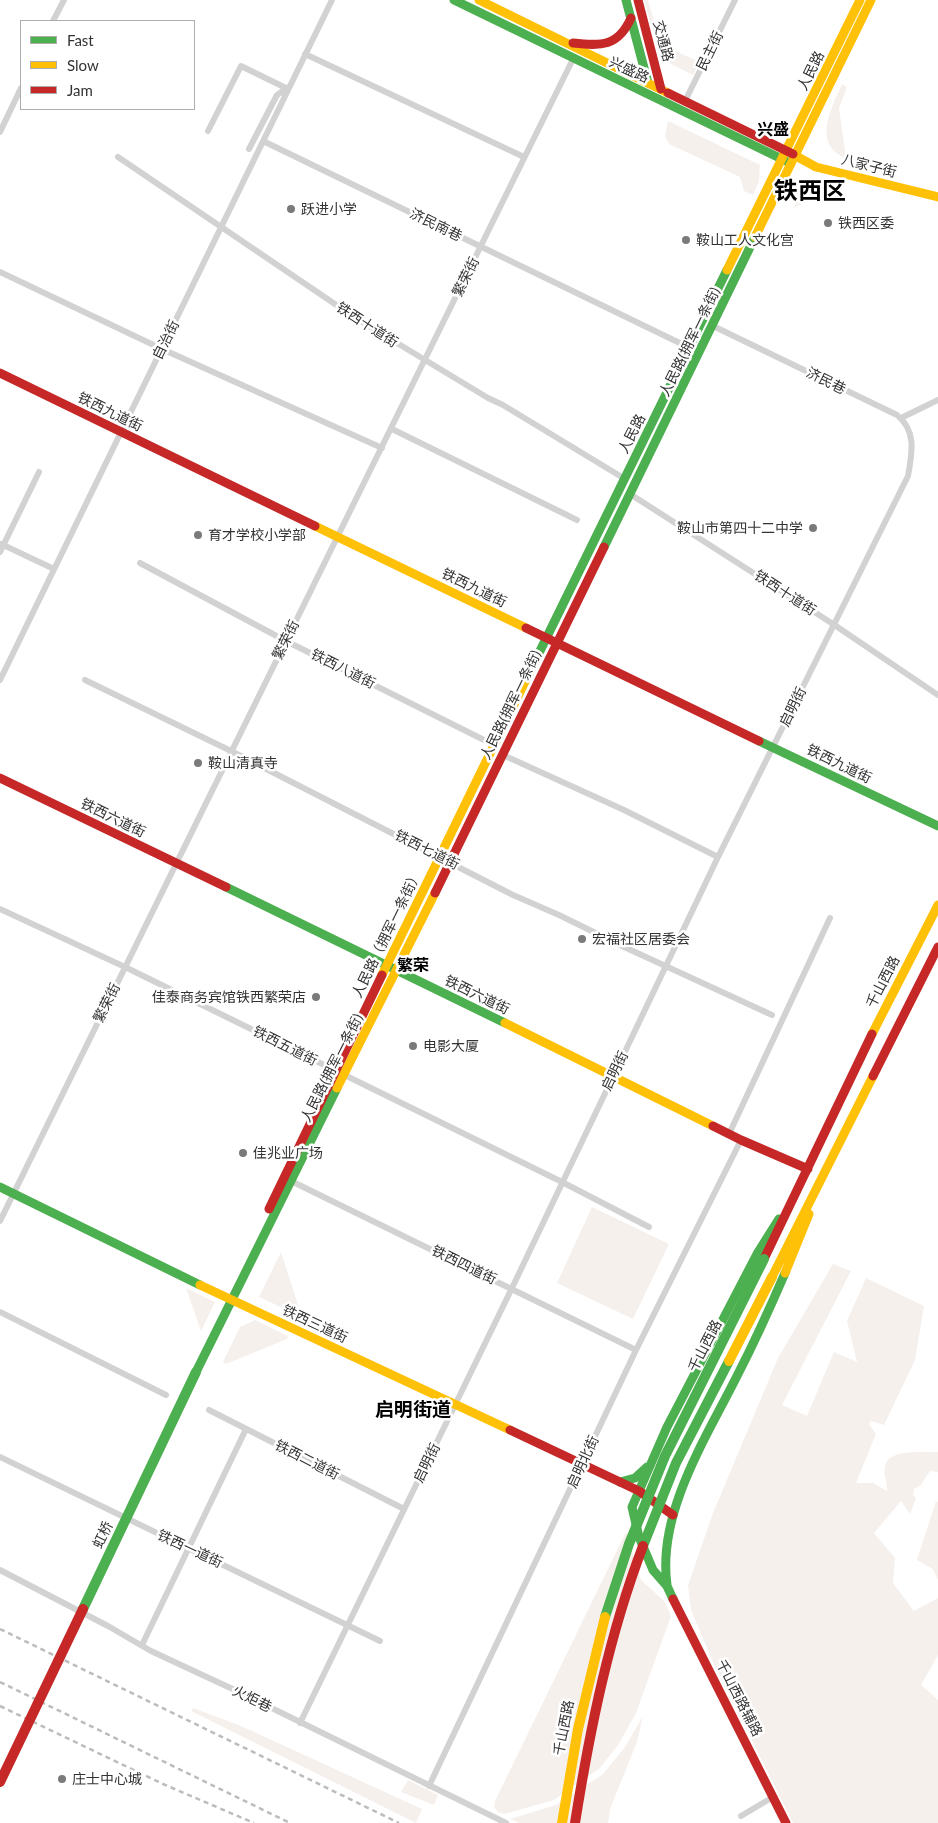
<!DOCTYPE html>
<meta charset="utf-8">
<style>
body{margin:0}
#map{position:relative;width:938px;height:1823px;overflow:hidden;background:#fff;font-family:Lato,sans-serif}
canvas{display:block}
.legend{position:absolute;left:20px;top:20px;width:175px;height:90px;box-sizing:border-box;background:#fff;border:1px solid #adadad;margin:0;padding:6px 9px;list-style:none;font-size:15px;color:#333}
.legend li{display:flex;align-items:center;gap:10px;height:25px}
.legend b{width:25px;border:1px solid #adadad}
</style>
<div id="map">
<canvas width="938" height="1823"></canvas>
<ul class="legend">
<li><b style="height:6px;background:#4caf50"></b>Fast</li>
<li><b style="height:6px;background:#ffc107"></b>Slow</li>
<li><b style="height:6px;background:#c62828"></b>Jam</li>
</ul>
</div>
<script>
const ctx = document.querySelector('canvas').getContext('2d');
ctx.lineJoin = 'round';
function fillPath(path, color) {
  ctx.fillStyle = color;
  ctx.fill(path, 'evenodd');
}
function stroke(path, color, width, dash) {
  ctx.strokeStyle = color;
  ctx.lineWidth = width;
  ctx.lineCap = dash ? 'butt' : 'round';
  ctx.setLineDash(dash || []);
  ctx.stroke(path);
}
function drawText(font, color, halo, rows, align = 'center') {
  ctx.font = font + ' Lato,"Noto Sans SC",sans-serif';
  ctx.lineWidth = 5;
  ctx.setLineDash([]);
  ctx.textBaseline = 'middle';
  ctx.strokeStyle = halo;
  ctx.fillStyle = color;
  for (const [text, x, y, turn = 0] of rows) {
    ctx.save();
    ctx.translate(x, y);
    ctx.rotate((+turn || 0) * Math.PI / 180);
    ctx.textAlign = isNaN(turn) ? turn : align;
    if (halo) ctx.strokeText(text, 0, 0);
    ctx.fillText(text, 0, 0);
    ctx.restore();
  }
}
const green = new Path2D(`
 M644,0H648L661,45L700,62L693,75L661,59Z
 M842,84L847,87L839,108L846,158C811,145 832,107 842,84Z
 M668,121L760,165L759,181L753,195L744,191L740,177L669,144L665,136Z
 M811,188L830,191L793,208L804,191Z
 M592,1207L669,1244L633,1319L557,1283Z
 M281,1252L302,1317L259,1297Z
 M833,1264L851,1271L782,1405L807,1416L834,1352L857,1362L847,1321L866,1278L924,1306L915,1360L884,1425L871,1421L869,1424L876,1434L856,1483H873L887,1491C888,1482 883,1476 885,1467C887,1448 923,1453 938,1452V1472L930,1471L920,1486L914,1489L913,1495L916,1498L910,1514L901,1501L874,1533L895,1558L893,1583L914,1611L938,1598V1655L921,1685L938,1700V1823H793L713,1662L691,1610L688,1585L713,1513L778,1358Z
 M186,1288L215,1302L201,1331Z
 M255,1320L288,1336L287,1339L226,1364L223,1362L240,1327Z
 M936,1501L938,1502V1580L933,1569L917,1560Z
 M626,1532L641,1580L665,1602L671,1616L636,1713L618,1745L600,1768L554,1800L504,1814L498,1812L494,1807L495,1801Z
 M193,1708L241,1726L422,1809L416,1823L191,1711Z
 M643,1716L637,1742L610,1809L608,1823H519L510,1819L556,1805L603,1774L625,1747Z
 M408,1780L438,1795L434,1805L401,1792Z`);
const street = new Path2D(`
 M53,21L64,0
 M305,54L524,157
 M685,101L735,0
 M208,131L241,66L288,89
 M0,132L21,88
 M263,141L690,348
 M249,149L277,95L287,88
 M118,157L354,317L488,398L503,405L625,479
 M0,272L162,349L382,448
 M901,418L938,400
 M392,429L577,520
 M630,494L833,624L938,695
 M1,544L54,569
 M0,552L39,472
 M140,563L286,641L494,745
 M0,680L332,0
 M85,680L231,751L513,895L559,915L622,946L772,1015
 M503,755L624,810L718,857
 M0,909L125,967L562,1182L649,1227
 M729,1134L830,918
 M291,1181L636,1350
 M0,1221L573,59
 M0,1312L166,1395
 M209,1410L404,1509
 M0,1457L380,1641
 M0,1570L108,1626L151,1651L239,1692L506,1823
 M142,1645L246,1429
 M300,1723L512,1288L718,857L908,476C912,453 917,431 897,415L713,326
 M429,1786L636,1350L741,1140
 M741,1816L773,1797`);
const fast = new Path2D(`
 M454,0L788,162
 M626,0L648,83
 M604,547L755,237
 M538,655L727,270
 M759,741L938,826
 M226,887L505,1023
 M0,1187L200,1285
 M196,1372L337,1088
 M620,1482L635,1478L647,1467
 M667,1585C657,1513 706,1438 737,1376C754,1343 770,1308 785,1273
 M673,1599L667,1586L653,1570L639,1537L632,1507L667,1427L757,1254L779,1219`);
const slow = new Path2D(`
 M479,0L668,93
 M796,156L816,167L938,197
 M755,237L871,0
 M727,270L860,0
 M315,526L526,628
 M382,975L538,655
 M505,1023L713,1126
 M872,1034L938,905
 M337,1088L435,893
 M785,1273L809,1214
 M772,1277L873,1076
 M200,1285L510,1430`);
const jam = new Path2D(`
 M638,0L661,89
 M573,43C601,46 618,47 631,18
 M668,93L793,154
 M0,373L315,526
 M526,628L759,741
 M0,778L226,887
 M435,893L604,547
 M873,1076L938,947
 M713,1126L741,1140L808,1169
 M269,1209L382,975
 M764,1259L872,1034
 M510,1430L639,1491L673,1515
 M673,1599L786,1823`);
const rail = new Path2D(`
 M0,1629L399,1823
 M0,1682L290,1823
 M0,1706L163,1784L254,1823`);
const fastBridge = new Path2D(`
 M643,1546L676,1463L729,1361
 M83,1609L196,1372
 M605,1617L629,1544L665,1456L764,1259`);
const slowBridge = new Path2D(`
 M729,1361L772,1277
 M562,1823L578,1729L605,1617`);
const jamBridge = new Path2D(`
 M0,1782L83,1609
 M575,1823C590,1729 609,1635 643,1546`);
const markers = [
 [291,209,5,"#7a7a7a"],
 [828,223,5,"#7a7a7a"],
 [686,240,5,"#7a7a7a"],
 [813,528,5,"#7a7a7a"],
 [198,535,5,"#7a7a7a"],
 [198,763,5,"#7a7a7a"],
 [582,939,5,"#7a7a7a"],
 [316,997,5,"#7a7a7a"],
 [413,1046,5,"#7a7a7a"],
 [243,1153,5,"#7a7a7a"],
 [62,1779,5,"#7a7a7a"]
];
const streetNames = [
 ["交通路",663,41,75],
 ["民主街",710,51,-64],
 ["兴盛路",629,70,25],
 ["人民路",811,71,-64],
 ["八家子街",869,166,14],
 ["济民南巷",436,225,26],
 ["繁荣街",466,277,-64],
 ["铁西十道街",367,325,33],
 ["自治街",166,340,-64],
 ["人民路(拥军一条街)",690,342,-64],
 ["济民巷",826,381,26],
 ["铁西九道街",110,412,26],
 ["人民路",632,434,-63],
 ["铁西九道街",474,588,26],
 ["铁西十道街",785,593,33],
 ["繁荣街",286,640,-64],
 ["铁西八道街",343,669,27],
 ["人民路(拥军一条街)",511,705,-64],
 ["启明街",793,707,-64],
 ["铁西九道街",839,764,26],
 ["铁西六道街",113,818,26],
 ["铁西七道街",427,850,27],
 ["人民路（拥军一条街）",387,934,-64],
 ["千山西路",883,982,-63],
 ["铁西六道街",477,995,26],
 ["繁荣街",107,1003,-64],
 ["铁西五道街",285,1046,27],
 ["人民路(拥军一条街)",332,1068,-63],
 ["启明街",615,1071,-64],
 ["铁西四道街",464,1265,26],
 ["铁西三道街",315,1324,25],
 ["千山西路",705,1346,-63],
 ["铁西二道街",307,1460,27],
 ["启明北街",583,1462,-65],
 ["启明街",427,1463,-64],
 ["虹桥",103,1535,-64],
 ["铁西一道街",190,1549,25],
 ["千山西路辅路",739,1698,63],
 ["火炬巷",252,1699,26],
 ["千山西路",564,1728,-79]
];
const poiNames = [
 ["跃进小学",301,209],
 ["铁西区委",838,223],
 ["鞍山工人文化宫",696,240],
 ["鞍山市第四十二中学",803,528,"right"],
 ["育才学校小学部",208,535],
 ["鞍山清真寺",208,763],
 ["宏福社区居委会",592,939],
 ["佳泰商务宾馆铁西繁荣店",306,997,"right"],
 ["电影大厦",423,1046],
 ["佳兆业广场",253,1153],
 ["庄士中心城",72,1779]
];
const quarterNames = [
 ["兴盛",773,130],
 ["繁荣",413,966]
];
const districtNames = [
 ["启明街道",413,1410]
];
const townNames = [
 ["铁西区",810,191]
];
fillPath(green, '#f6f0ed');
stroke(street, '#d2d2d2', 6);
stroke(fast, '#4caf50', 9);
stroke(slow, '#ffc107', 9);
stroke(jam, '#c62828', 9);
stroke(rail, '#bcbcbc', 2.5, [5, 4]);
stroke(fastBridge, '#4caf50', 10);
stroke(slowBridge, '#ffc107', 10);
stroke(jamBridge, '#c62828', 10);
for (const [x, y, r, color] of markers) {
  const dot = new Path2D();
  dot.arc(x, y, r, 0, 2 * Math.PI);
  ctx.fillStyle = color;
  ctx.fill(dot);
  stroke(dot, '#fff', 2);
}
drawText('14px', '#333', '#fff', streetNames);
drawText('14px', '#333', '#fff', poiNames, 'left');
drawText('bold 16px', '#000', '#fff', quarterNames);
drawText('bold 19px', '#000', '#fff', districtNames);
drawText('bold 24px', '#000', '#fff', townNames);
</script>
